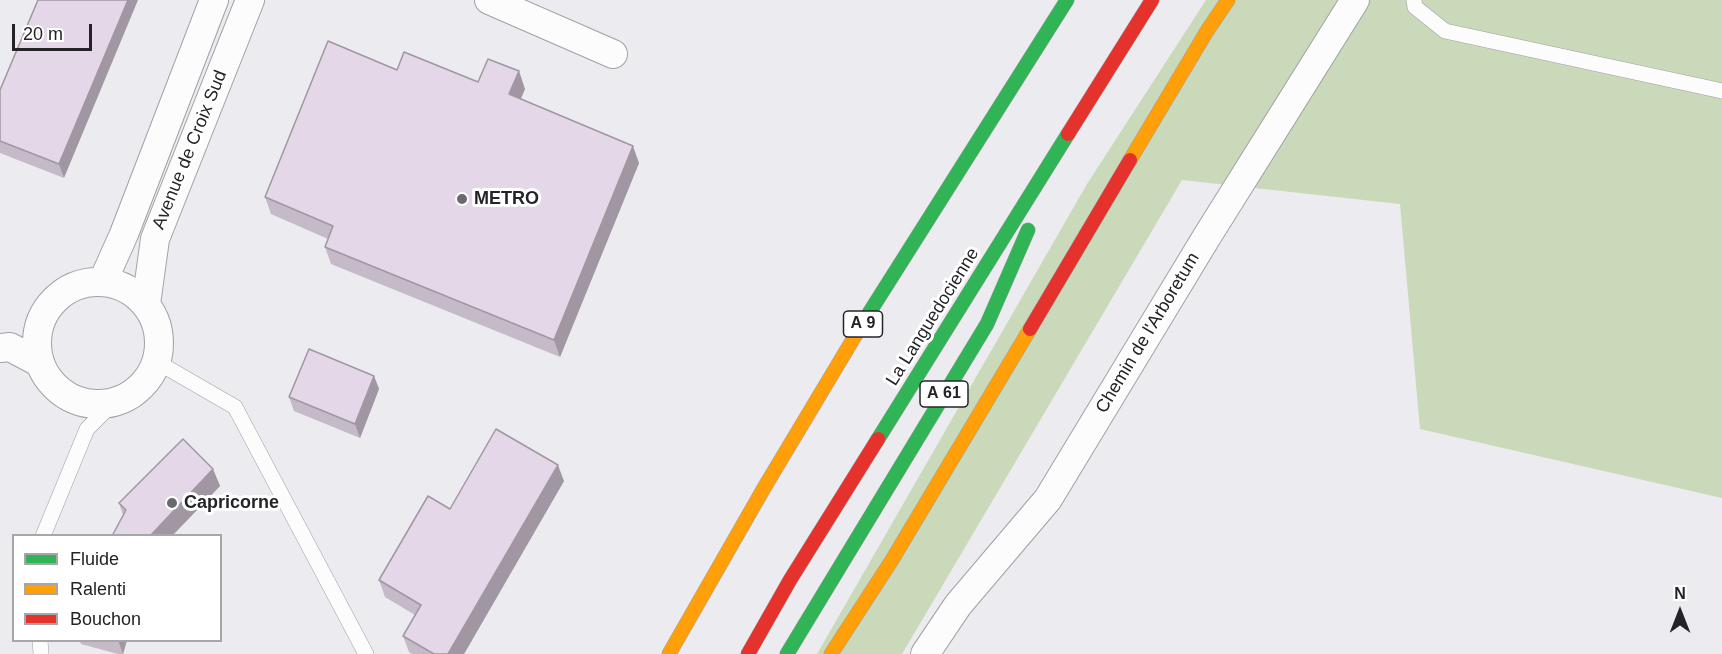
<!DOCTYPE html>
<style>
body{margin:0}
#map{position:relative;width:1722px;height:654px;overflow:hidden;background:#ebebf0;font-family:Helvetica,sans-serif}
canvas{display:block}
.legend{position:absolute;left:12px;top:534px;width:210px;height:108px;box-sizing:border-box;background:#fff;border:2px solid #a7a7a9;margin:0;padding:8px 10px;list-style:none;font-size:18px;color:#242428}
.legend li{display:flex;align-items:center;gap:12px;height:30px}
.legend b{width:30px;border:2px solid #a7a7a9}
.north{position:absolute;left:1650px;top:582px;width:60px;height:60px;-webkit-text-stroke:4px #fff;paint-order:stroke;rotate:0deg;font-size:16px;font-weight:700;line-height:24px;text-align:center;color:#242428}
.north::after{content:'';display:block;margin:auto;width:21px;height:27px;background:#242428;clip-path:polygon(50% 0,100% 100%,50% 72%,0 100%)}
.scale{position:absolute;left:12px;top:24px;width:80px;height:27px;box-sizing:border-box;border:3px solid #242428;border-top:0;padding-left:8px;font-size:18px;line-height:21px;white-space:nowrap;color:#242428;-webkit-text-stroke:4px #fff;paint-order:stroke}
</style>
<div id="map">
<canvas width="1722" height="654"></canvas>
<ul class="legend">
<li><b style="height:8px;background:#30b455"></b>Fluide</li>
<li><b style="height:8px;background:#ff9f0a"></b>Ralenti</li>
<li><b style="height:8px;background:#e5322d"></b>Bouchon</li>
</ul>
<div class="north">N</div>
<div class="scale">20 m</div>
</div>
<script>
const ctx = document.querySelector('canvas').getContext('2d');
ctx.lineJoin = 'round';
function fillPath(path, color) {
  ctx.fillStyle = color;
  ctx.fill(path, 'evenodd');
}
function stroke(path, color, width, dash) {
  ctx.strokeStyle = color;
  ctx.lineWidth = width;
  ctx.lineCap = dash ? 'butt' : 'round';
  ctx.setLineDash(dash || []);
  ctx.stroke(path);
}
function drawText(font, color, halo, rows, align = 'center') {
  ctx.font = font + ' Helvetica,sans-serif';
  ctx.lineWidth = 6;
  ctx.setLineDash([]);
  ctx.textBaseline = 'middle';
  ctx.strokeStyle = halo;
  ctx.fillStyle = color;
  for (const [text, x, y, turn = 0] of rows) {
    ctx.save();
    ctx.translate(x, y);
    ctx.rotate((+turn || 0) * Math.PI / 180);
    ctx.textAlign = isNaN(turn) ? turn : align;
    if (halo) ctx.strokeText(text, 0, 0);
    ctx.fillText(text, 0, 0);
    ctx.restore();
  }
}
const green = new Path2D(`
 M1206,0H1722V498L1420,429L1400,204L1182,180L902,654H817L1087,184Z`);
const lane = new Path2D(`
 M1414,0L1415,7L1445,31L1722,91
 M157,362L235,407L366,654
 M43,536L87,429L114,402
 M40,640L41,654`);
const street = new Path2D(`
 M489,0L613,54
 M103,281L124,234L214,0
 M37 343a61 61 0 1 1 122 0a61 61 0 1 1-122 0Z
 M146,304L155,239L250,0
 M0,348L10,347L40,363
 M925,654L958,605L1048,499L1206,238L1355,0`);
const fast = new Path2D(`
 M864,321L1067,0
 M878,439L1068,134
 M787,654L987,324L1028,230`);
const slow = new Path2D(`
 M1130,160L1207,31L1228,0
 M669,654L764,488L864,321
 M831,654L892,560L1030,329`);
const jam = new Path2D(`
 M1068,134L1152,0
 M1030,329L1130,160
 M748,654L790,580L878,439`);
const wall = new Path2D(`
 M38,0L64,178L0,153V90Z
 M397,70L525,89L521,99L639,163L560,357L331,264L325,247L328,239L271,214L265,197Z
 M374,376L379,389L360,438L294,411L289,397Z
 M213,469L220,486L172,536H112L123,515L119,503Z
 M564,481L464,654H412L409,652L403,636L415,615L385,597L379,580L450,509Z
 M80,640H127L123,654H118L81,644Z`);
const shadedWall = new Path2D(`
 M128,0H138L64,178L59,164Z
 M519,71L525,89L515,111L509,94Z
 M633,146L639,163L560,357L554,340Z
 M374,376L379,389L360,438L355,424Z
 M558,465L564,481L464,654H448Z
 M213,469L220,486L172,536H150Z
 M118,640H127L123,654Z`);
const building = new Path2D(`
 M38,0H128L59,164L0,141V90Z
 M328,41L397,70L404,52L478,82L488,59L519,71L509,94L633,146L554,340L325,247L333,226L265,197Z
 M309,349L374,376L355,424L289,397Z
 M496,429L558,465L448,654H434L403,636L421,605L379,580L428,496L450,509Z
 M183,439L213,469L150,536H112L126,510L119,503Z`);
const markers = [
 [462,199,6,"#6a6a6e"],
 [172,503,6,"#6a6a6e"]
];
const shields = [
 [863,324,39],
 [944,394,48]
];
const shieldNames = [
 ["A 9",863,324],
 ["A 61",944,394]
];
const streetNames = [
 ["Avenue de Croix Sud",190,150,-68],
 ["La Languedocienne",933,317,-58],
 ["Chemin de l'Arboretum",1148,333,-59]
];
const poiNames = [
 ["METRO",474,199],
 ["Capricorne",184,503]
];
fillPath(green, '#cad9ba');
stroke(lane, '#a0a1a4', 16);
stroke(street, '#a0a1a4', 30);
stroke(fast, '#a0a1a4', 15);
stroke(slow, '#a0a1a4', 15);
stroke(jam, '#a0a1a4', 15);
stroke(lane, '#fcfcfd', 15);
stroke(street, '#fcfcfd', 28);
stroke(fast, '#30b455', 14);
stroke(slow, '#ff9f0a', 14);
stroke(jam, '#e5322d', 14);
fillPath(wall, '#c4bac8');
fillPath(shadedWall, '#a097a2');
fillPath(building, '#e4d8e8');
stroke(building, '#a097a2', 1.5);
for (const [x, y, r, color] of markers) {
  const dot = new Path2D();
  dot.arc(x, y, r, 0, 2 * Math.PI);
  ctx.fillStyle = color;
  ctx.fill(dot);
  stroke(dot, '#fff', 2);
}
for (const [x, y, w] of shields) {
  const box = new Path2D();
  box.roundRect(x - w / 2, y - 13, w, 26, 4.5);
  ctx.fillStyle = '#fff';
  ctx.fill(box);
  stroke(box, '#242428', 1.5);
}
drawText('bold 16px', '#242428', null, shieldNames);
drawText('18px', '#242428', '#fff', streetNames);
drawText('bold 18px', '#242428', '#fff', poiNames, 'left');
</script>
